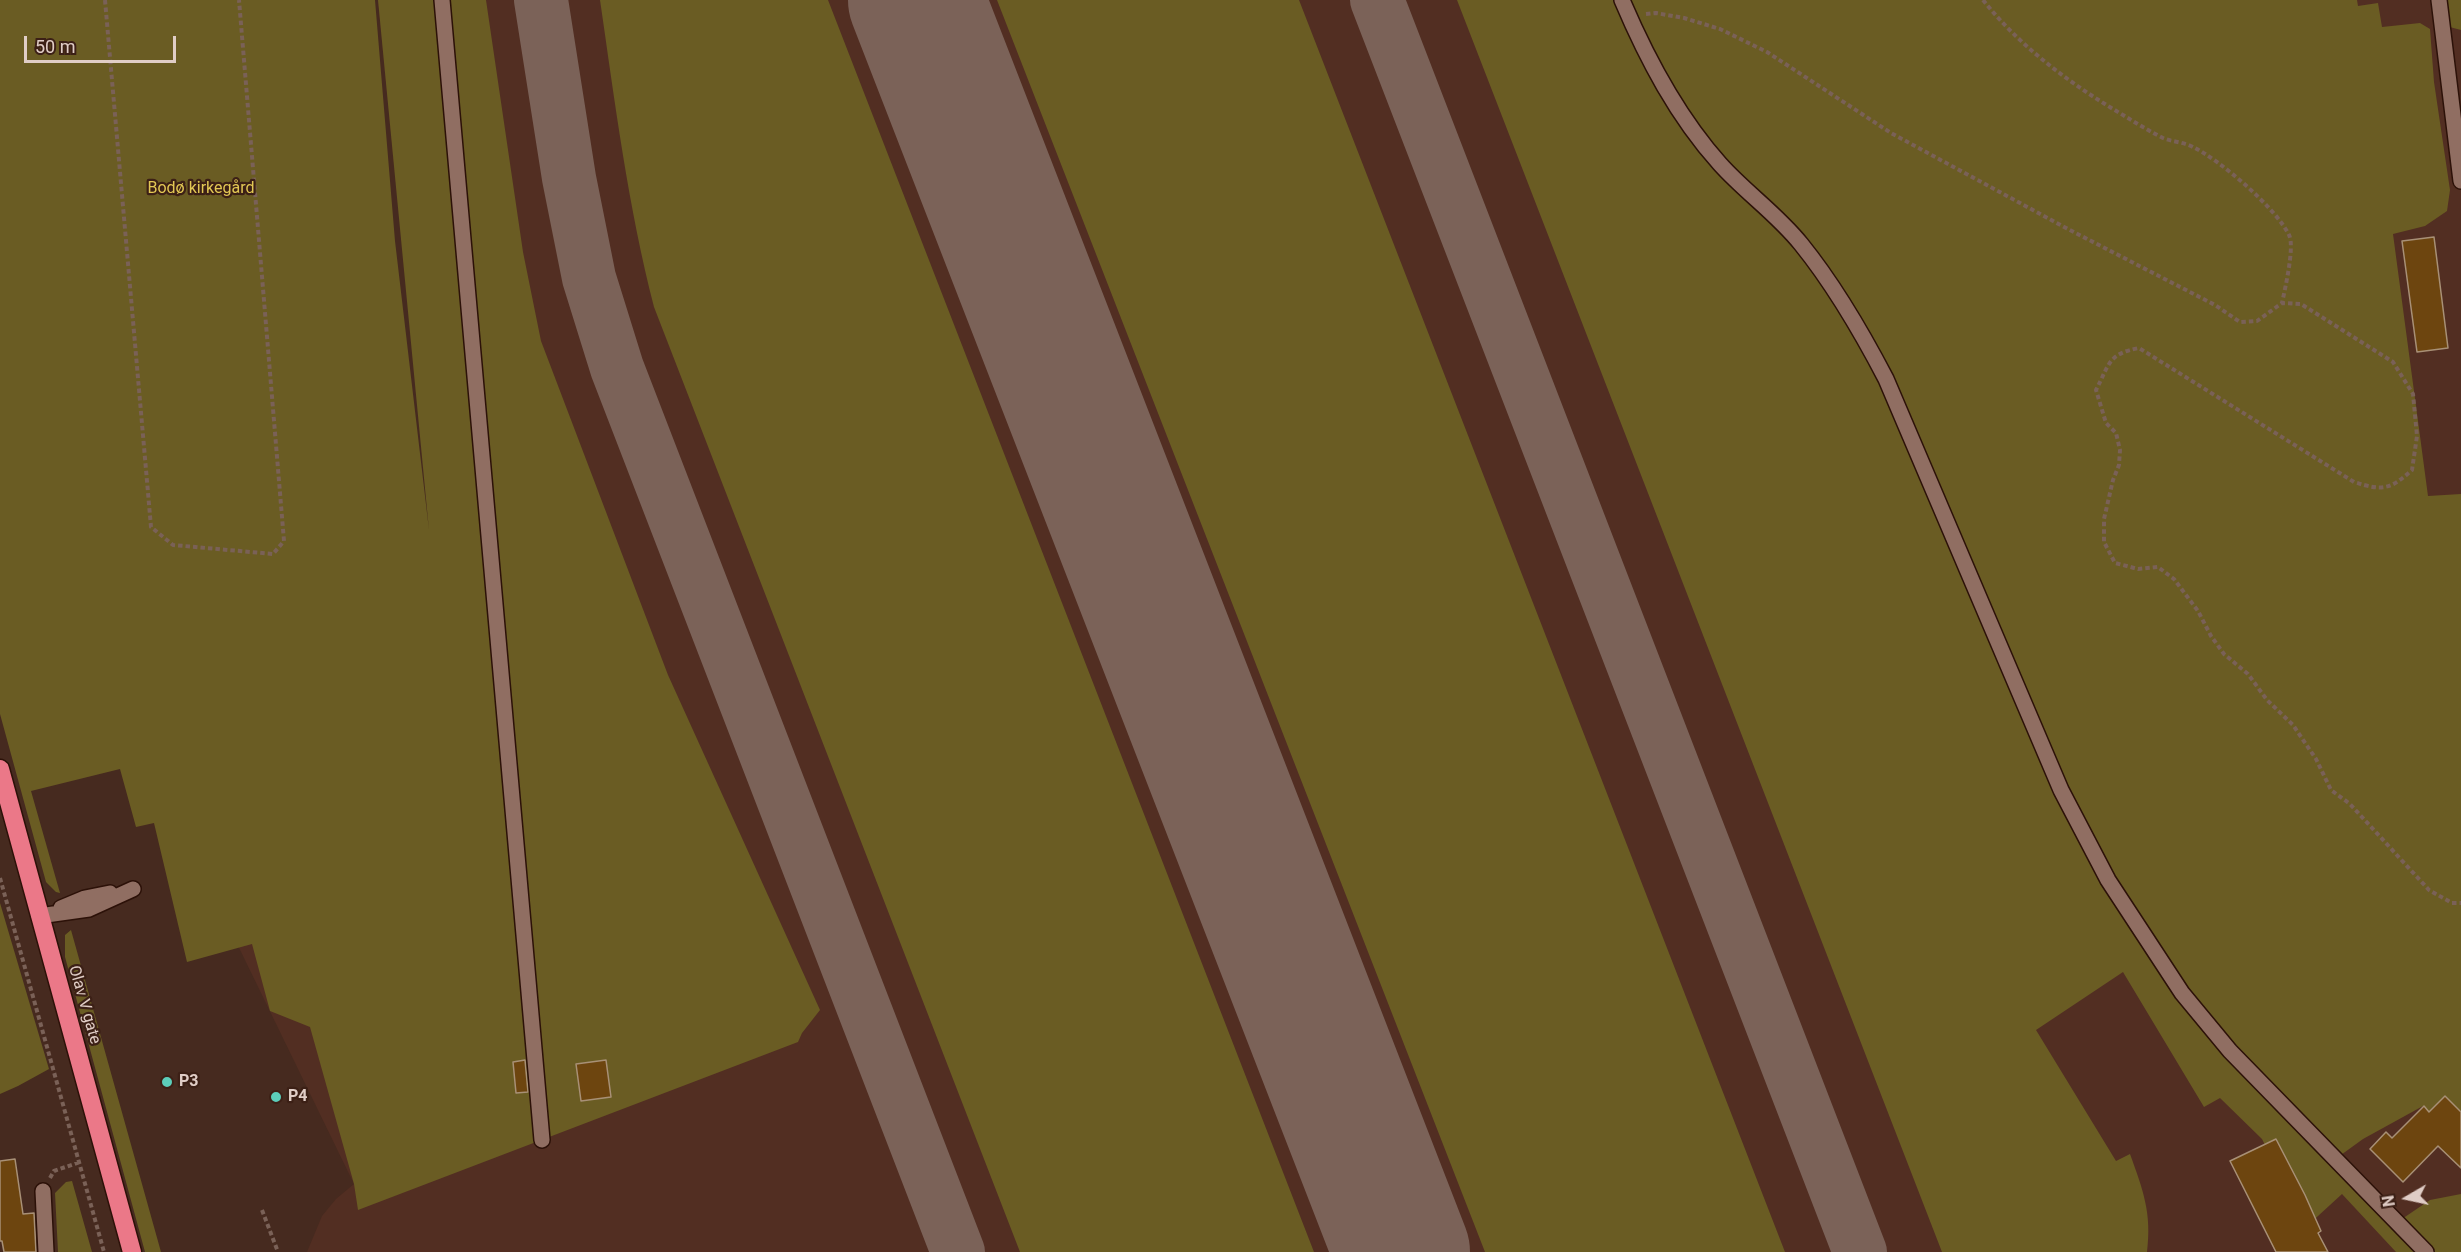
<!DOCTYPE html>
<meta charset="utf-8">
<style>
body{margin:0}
#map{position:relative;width:2461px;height:1252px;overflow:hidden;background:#462a1f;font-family:Roboto,sans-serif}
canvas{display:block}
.north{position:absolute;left:2377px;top:1168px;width:60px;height:60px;-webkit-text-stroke:4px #3c2016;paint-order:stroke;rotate:261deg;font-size:16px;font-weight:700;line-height:24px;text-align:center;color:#e0cdc6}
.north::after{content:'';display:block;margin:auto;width:21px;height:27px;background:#e0cdc6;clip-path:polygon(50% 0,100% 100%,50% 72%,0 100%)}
.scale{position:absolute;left:24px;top:36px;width:152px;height:27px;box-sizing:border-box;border:3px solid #e0cdc6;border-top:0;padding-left:8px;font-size:18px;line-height:21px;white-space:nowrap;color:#e0cdc6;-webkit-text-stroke:4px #3c2016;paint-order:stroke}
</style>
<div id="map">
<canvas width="2461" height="1252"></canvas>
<div class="north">N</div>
<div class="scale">50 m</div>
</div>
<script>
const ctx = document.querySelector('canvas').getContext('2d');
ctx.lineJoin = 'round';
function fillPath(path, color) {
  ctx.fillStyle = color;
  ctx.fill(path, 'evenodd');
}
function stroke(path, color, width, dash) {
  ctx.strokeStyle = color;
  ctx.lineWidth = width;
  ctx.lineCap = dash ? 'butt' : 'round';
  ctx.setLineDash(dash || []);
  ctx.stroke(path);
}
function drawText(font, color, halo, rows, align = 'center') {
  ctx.font = font + ' Roboto,sans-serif';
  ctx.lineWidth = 4.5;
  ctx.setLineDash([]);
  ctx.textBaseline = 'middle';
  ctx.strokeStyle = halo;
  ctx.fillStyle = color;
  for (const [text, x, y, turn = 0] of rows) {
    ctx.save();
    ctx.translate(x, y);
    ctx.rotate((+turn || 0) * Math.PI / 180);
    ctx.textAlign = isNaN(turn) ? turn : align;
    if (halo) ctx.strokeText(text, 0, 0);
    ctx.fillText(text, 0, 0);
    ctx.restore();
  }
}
const built = new Path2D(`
 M378,0H2461V1252H307L322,1216L336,1199L354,1184L153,771L435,582Z`);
const green = new Path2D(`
 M0,0H375L395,241L429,530L378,0H486L523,252L541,341L668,675L820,1010L802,1033L798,1042L358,1210L354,1184L310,1027L270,1011L252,944L187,962L154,823L136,827L120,769L31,791L60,893L56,892L46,882L0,714Z
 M600,0H828L1314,1252H1020L654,307C628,206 615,103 600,0Z
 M997,0H1299L1785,1252H1485Z
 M1457,0H2357L2358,6L2378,3L2382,27L2420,23L2430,29L2434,82L2450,190L2447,211L2425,226L2393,234L2428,496L2461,494V1112L2445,1096L2429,1112L2423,1106L2363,1139L2334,1160L2396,1223L2430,1200L2461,1194V1252H2396L2342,1194L2306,1227L2262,1139L2220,1098L2204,1107L2123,972L2036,1030L2116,1161L2130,1154C2143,1190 2152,1213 2147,1252H1942Z
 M2439,0H2461V30L2442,25Z
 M0,903L49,1069L18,1086L0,1094Z
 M71,930L161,1252H145L65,957V935Z
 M72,1181L92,1252H58L55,1193L66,1182Z`);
const taxiway = new Path2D(`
 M541,0L569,178L589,278L617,368L958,1252
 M1377,0L1860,1252`);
const runway = new Path2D(`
 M916,0L1402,1252`);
const building = new Path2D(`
 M2434,237L2448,348L2417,352L2402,241Z
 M525,1060L528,1092L516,1093L513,1062Z
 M606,1060L611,1097L581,1101L576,1064Z
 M2445,1096L2461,1112V1168L2438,1146L2403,1182L2370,1149L2386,1132L2392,1138L2424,1106L2429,1112Z
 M2276,1139L2305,1195L2321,1231L2318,1233L2328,1252H2276L2230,1161Z
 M15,1159L23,1214L34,1213L36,1252H4L2,1241H0V1161Z`);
const path = new Path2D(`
 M105,0L151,527L173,545L273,554L284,541L239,0
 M1983,0C2020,47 2072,85 2123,115C2136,123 2149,131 2163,138C2172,142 2184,142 2193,147C2220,160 2276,208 2289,235C2295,246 2285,289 2282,303
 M1646,14L1656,13L1684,18L1720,29L1767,52L1891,133L2066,228L2215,305L2240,322L2257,321L2282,303L2301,304L2393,362L2413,394L2417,436L2412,470C2390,490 2382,491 2354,482L2139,348C2108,354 2110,363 2096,390L2106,423L2116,433L2120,450L2119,465L2113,480L2104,519V542L2115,563L2138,569L2158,567L2174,579L2198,611L2211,636L2224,654L2248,674L2267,700L2293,725L2316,759L2331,790L2350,804L2429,890L2452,903H2461
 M0,878L104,1252
 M50,1178L54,1171L80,1162
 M262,1210L278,1252`);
const minor = new Path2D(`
 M442,0L542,1140
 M1622,0C1647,59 1677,116 1720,164C1745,192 1777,214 1801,244C1835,286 1861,331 1886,379L2061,790L2108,880L2182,993L2230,1051L2426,1252
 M2439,0L2461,181
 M61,908L85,898L110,893
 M39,916L89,909L133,889
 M43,1191L46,1252`);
const highway = new Path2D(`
 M0,769L132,1252`);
const markers = [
 [167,1082,6,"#5cceba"],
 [276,1097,6,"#5cceba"]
];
const parkNames = [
 ["Bodø kirkegård",201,189]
];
const streetNames = [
 ["Olav V gate",84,1005,74]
];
const poiNames = [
 ["P3",179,1082],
 ["P4",288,1097]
];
fillPath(built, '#522e22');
fillPath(green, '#6a5c23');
stroke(taxiway, '#7b6258', 54);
stroke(runway, '#7b6258', 136);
fillPath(building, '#6d450f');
stroke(building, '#a89076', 1.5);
stroke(minor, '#2c1108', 18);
stroke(highway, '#2c1108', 21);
stroke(path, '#7a6157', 4, [4.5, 3]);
stroke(minor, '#906e62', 15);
stroke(highway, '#eb7888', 18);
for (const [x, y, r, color] of markers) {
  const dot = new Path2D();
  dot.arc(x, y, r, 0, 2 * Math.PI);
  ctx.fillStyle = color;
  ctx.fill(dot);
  stroke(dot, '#3c2016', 2);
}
drawText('16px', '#e2c754', '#3c2016', parkNames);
drawText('16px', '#e0cdc6', '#3c2016', streetNames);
drawText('bold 16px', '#e0cdc6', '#3c2016', poiNames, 'left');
</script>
